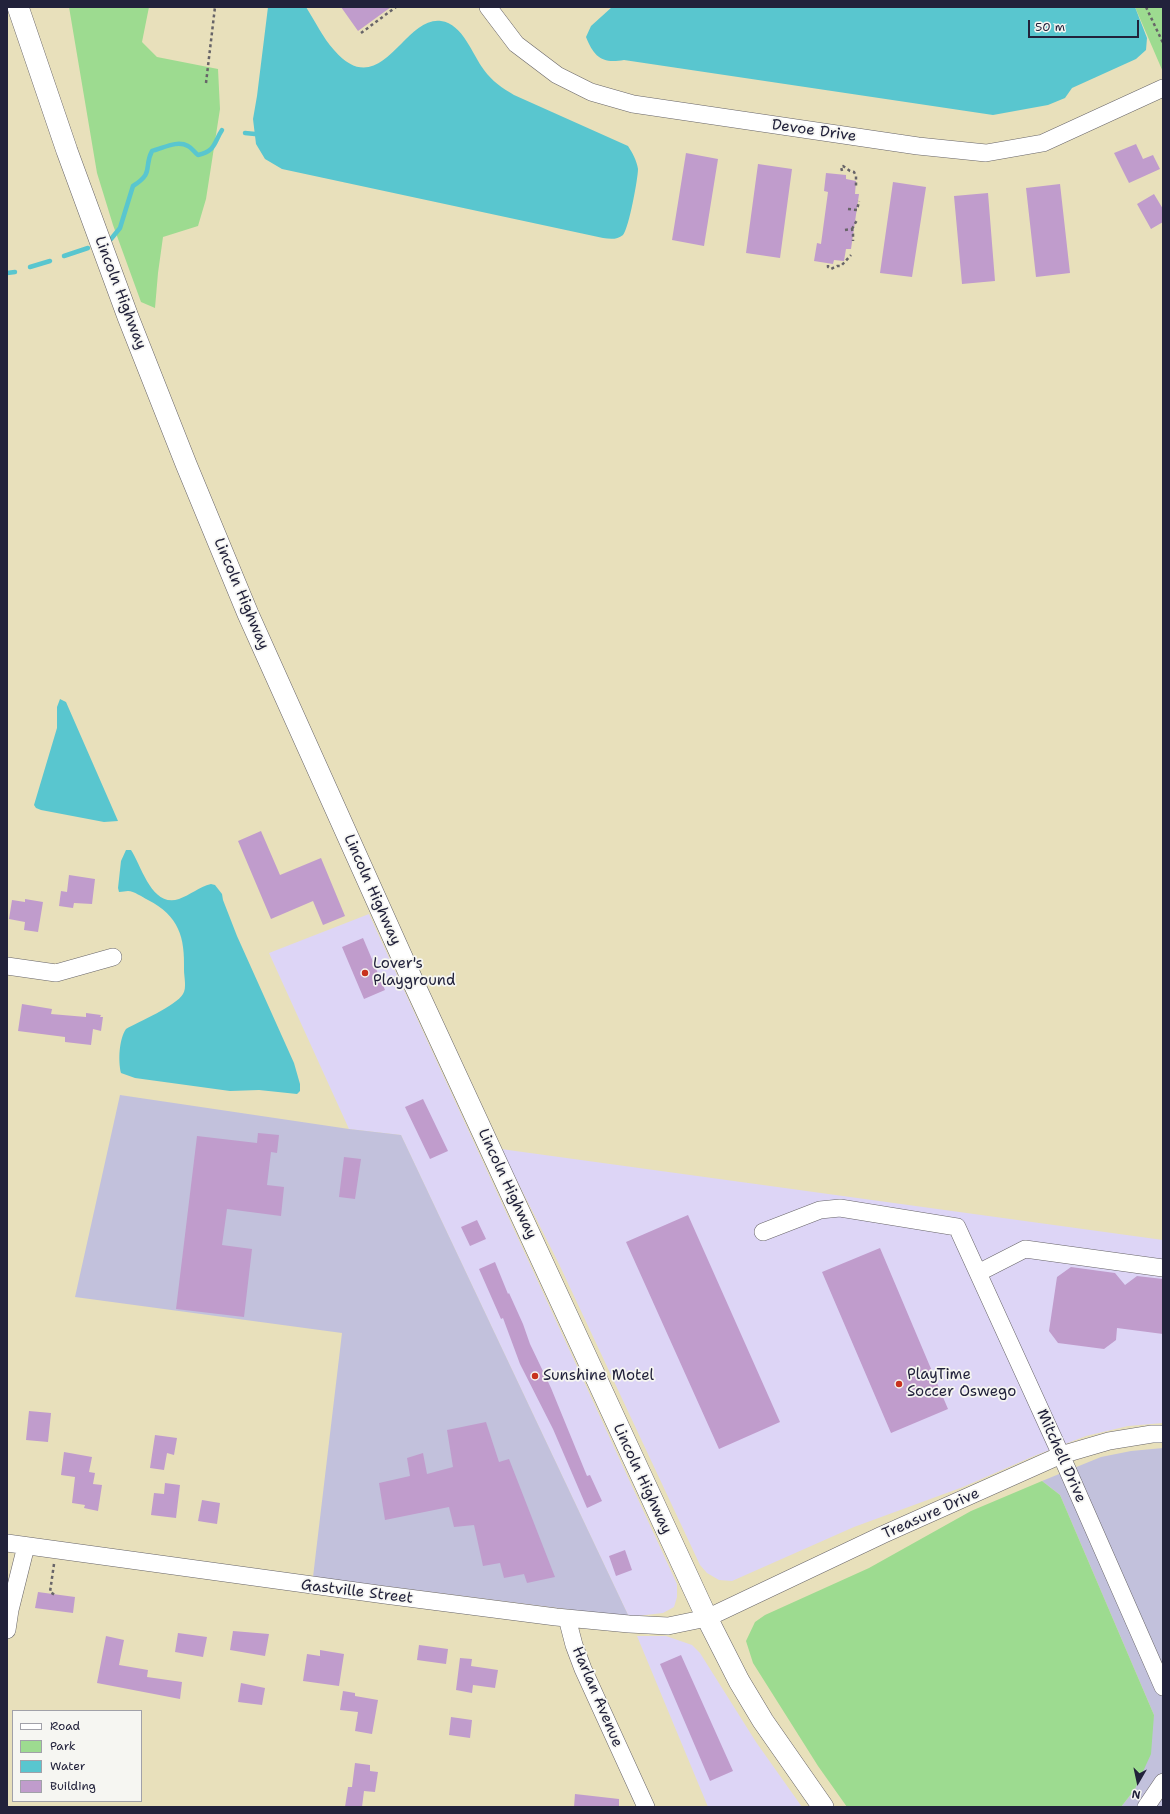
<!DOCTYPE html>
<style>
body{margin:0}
#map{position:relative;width:1170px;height:1814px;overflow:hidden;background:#e8e0bb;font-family:"Shantell Sans",sans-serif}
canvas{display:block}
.frame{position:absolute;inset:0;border:8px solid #22223b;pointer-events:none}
.legend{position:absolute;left:12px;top:1710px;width:130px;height:92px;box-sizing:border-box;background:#f6f6f2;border:1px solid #a1a1a9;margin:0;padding:5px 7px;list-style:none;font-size:12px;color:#22223b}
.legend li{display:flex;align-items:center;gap:8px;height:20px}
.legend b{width:20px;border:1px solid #a1a1a9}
.north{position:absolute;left:1118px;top:1762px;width:40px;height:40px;-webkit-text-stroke:3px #f6f6f2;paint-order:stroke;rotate:189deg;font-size:11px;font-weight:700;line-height:16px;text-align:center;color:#22223b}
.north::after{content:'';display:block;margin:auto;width:14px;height:18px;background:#22223b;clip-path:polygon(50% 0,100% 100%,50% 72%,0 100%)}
.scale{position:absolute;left:1028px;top:20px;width:111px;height:18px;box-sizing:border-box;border:2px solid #22223b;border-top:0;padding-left:5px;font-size:12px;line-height:14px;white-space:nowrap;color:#22223b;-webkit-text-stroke:3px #f6f6f2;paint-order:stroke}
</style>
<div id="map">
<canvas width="1170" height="1814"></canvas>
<div class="frame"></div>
<ul class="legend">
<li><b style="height:5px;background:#fff"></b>Road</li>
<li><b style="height:11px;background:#9ddb90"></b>Park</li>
<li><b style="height:11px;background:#59c6cf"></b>Water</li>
<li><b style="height:11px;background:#c09ccc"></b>Building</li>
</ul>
<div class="north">N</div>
<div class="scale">50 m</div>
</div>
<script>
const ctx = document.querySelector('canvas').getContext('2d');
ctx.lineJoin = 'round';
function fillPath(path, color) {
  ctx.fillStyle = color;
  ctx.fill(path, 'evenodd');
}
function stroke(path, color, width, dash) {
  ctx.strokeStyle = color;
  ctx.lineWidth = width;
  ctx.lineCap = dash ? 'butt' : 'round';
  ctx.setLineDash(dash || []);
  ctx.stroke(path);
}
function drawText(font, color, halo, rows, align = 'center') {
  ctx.font = font + ' "Shantell Sans",sans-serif';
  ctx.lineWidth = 3.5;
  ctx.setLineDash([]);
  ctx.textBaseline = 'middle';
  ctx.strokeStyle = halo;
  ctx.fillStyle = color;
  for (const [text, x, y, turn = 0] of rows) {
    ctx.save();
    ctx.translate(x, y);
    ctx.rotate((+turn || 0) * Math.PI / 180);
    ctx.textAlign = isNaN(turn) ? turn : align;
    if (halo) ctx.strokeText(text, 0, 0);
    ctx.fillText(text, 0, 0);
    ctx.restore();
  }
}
const built = new Path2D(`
 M369,914L677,1584V1597L674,1607L663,1613L629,1617L401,1135L349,1129L269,953Z
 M501,1149L1163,1240V1423L1128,1426L1086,1436L1034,1456L963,1487L854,1527L732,1581L719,1580L707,1573L700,1565L559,1264Z
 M637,1636H666L692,1645L700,1653L756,1742L802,1807H708Z`);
const industrial = new Path2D(`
 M120,1095L349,1129L401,1135L629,1617L313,1577L342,1333L75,1297Z
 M1163,1448V1807H1121L1135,1789L1154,1715L1060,1495L1042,1481L1101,1457L1131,1451Z`);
const green = new Path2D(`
 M69,7H149L142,42L157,57L218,69L220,109L206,199L198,226L163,237L158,273L155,308L141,302L113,225L97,173Z
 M1135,7H1163V72Z
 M1042,1481L1060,1495L1154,1715L1151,1754L1135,1789L1121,1807H847L818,1766L753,1663L746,1641L755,1622L765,1615L869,1568L971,1511Z`);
const water = new Path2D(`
 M268,7H306C315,21 323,38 334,50C381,104 403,16 441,21C463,24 472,54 484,70C492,81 502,88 514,95L628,146C632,152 637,161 638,169C638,178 629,228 623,235C617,240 610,239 603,238L282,169L265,159L256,144L253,119L257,96Z
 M612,7H1135L1147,38L1146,50L1136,59L1072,88L1065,98L1048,105L993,115L624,60C602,64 594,57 586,37L591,26Z
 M60,699L66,702L118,821L104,822L41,810L36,808L34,805L57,728V707Z
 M126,850H131C142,867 152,908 179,899C190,895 199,887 211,884L215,885L222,894L223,900L237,936L294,1063L300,1084V1091L297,1094L259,1090L230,1091L135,1078L121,1073C118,1061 119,1039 126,1029C138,1022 176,1006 183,994C187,988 184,977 184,970C185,937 179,916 148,900C142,897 134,891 128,891C125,891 123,892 119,892L118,888L121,861Z`);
const stream = new Path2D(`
 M245,133L255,134
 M111,239L120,228L133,186C155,172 143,168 152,151C164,148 177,140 188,146C192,148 194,152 198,155C216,151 214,142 222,130
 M64,256L88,248
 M30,267L50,261
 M7,273L15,272`);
const building = new Path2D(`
 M341,7H391L358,31Z
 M1136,144L1143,159L1153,155L1160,169L1129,183L1114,153Z
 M686,153L718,159L704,246L672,240Z
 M758,164L792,169L780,258L746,253Z
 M826,173L846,175V179L856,181L855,194H859L851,249H846L844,261L834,260L833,264L814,261L817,243L821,244L828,192L824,191Z
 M893,182L926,187L912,277L880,273Z
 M1060,184L1070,273L1036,277L1026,188Z
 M988,193L995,281L962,284L954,196Z
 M1154,194L1163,209V222L1151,229L1137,204Z
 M261,831L280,875L321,858L345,916L323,925L313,901L271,919L238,841Z
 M69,875L95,879L92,904L74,903L73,908L59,906L61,891L67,892Z
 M25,899L43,902L38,932L24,930L25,922L9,919L12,900L25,902Z
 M363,938L385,990L364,999L342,947Z
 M22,1004L52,1009L51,1014L86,1017V1013L101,1015L100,1017H103L101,1031L93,1029L91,1045L65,1042V1037L18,1031Z
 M423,1099L448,1151L430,1159L405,1107Z
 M258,1133L279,1135L277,1153L271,1152L267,1185L284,1187L281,1216L227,1209L222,1245L252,1249L244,1317L176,1309L197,1136L257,1143Z
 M344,1157L361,1159L355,1199L339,1197Z
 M688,1215L780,1422L719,1449L626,1242Z
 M477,1220L486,1239L470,1246L461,1227Z
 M880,1248L948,1409L891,1433L822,1272Z
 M495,1262L508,1294L509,1293L523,1324L530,1344L551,1388L587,1476L590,1475L602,1501L587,1508L553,1429L520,1364L503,1318L501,1319L479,1269Z
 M1071,1267L1115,1273L1125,1285L1137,1276L1163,1279V1334L1117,1328L1116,1340L1104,1349L1058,1343L1049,1331L1057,1277Z
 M29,1411L51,1413L48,1442L26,1440Z
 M486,1422L499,1462L509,1459L555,1577L527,1583L524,1574L504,1578L500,1563L483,1566L474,1525L454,1527L449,1507L385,1520L379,1483L410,1476L407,1458L423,1453L427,1474L453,1467L447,1430Z
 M155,1435L177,1438L174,1455L167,1453L164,1470L150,1468Z
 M64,1452L92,1457L89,1472L95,1473L93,1484L102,1485L98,1511L84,1508L85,1505L72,1503L75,1477L61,1475Z
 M165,1483L180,1485L176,1518L151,1515L154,1493L164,1494Z
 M202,1500L220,1503L217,1524L198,1521Z
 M625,1550L632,1570L616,1576L609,1556Z
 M38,1592L75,1597L73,1613L35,1608Z
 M233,1631L269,1634L265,1656L230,1650Z
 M178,1633L207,1637L203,1657L175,1652Z
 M106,1636L124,1640L119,1665L148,1670L147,1677L182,1682L180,1699L97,1683Z
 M419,1645L448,1649L446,1664L417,1660Z
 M320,1650L344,1654L339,1686L303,1681L307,1654L320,1656Z
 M681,1655L733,1771L710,1781L660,1664Z
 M460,1658L472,1659L471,1666L498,1670L495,1688L473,1685L472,1693L456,1690Z
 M241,1683L265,1688L262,1705L238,1702Z
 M343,1691L355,1693V1696L378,1700L372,1734L355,1731L358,1712L340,1710Z
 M451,1717L472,1720L470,1738L449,1735Z
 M355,1763L370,1765V1771L378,1772L375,1792L364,1791L362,1807H345L348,1787H352Z
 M575,1794L619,1799V1807H574Z`);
const path = new Path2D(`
 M1146,7L1163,43
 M361,33L396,7
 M206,83L215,7
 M842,171L841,167L843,166L850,171L854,172L856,176V186
 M848,209L857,210L859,201
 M852,229L857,220
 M845,230L852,229L853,234V241
 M828,265V267L831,269L837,266H841L851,255
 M54,1564L50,1592L55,1595`);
const minor = new Path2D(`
 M488,7L516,44L557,75L591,92L633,104L918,146L986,153L1043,143L1163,88
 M7,966L56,973L113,957
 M763,1232L820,1210L840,1208L957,1227L1061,1455L1163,1687
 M978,1273L1025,1249L1163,1268
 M7,1543L385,1595L556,1617L629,1624L668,1626L707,1618L882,1535L1061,1455L1109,1441L1152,1434H1163
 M567,1618L574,1645L583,1669L646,1807
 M7,1630L10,1610L26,1546
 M1146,1807L1163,1782`);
const major = new Path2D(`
 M18,7L67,151L128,317L186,464L248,614L415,986L707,1618L739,1681L763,1721L823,1807`);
const markers = [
 [365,973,4,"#c8321e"],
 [535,1376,4,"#c8321e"],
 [899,1384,4,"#c8321e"]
];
const streetNames = [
 ["Devoe Drive",814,131,8],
 ["Lincoln Highway",120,293,69],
 ["Lincoln Highway",241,594,67],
 ["Lincoln Highway",372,890,66],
 ["Lincoln Highway",507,1184,65],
 ["Mitchell Drive",1061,1456,66],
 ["Lincoln Highway",642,1479,65],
 ["Treasure Drive",931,1514,-24],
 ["Gastville Street",357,1592,7],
 ["Harlan Avenue",597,1697,67]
];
const poiNames = [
 ["Lover's",373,964],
 ["Playground",373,981],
 ["PlayTime",907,1375],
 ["Soccer Oswego",907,1392],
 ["Sunshine Motel",543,1376]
];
fillPath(built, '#ddd5f6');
fillPath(industrial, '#c2c1dc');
fillPath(green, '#9ddb90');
fillPath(water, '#59c6cf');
stroke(stream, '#59c6cf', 4.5);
fillPath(building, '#c09ccc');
stroke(minor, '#676468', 18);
stroke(major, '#676468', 22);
stroke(path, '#676468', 2.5, [3, 3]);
stroke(minor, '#fff', 17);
stroke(major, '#fff', 21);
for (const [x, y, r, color] of markers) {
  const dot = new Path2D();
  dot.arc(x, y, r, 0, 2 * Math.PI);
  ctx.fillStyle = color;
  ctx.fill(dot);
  stroke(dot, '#f6f6f2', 1.5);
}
drawText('15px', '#22223b', '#f6f6f2', streetNames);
drawText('15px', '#22223b', '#f6f6f2', poiNames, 'left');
</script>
